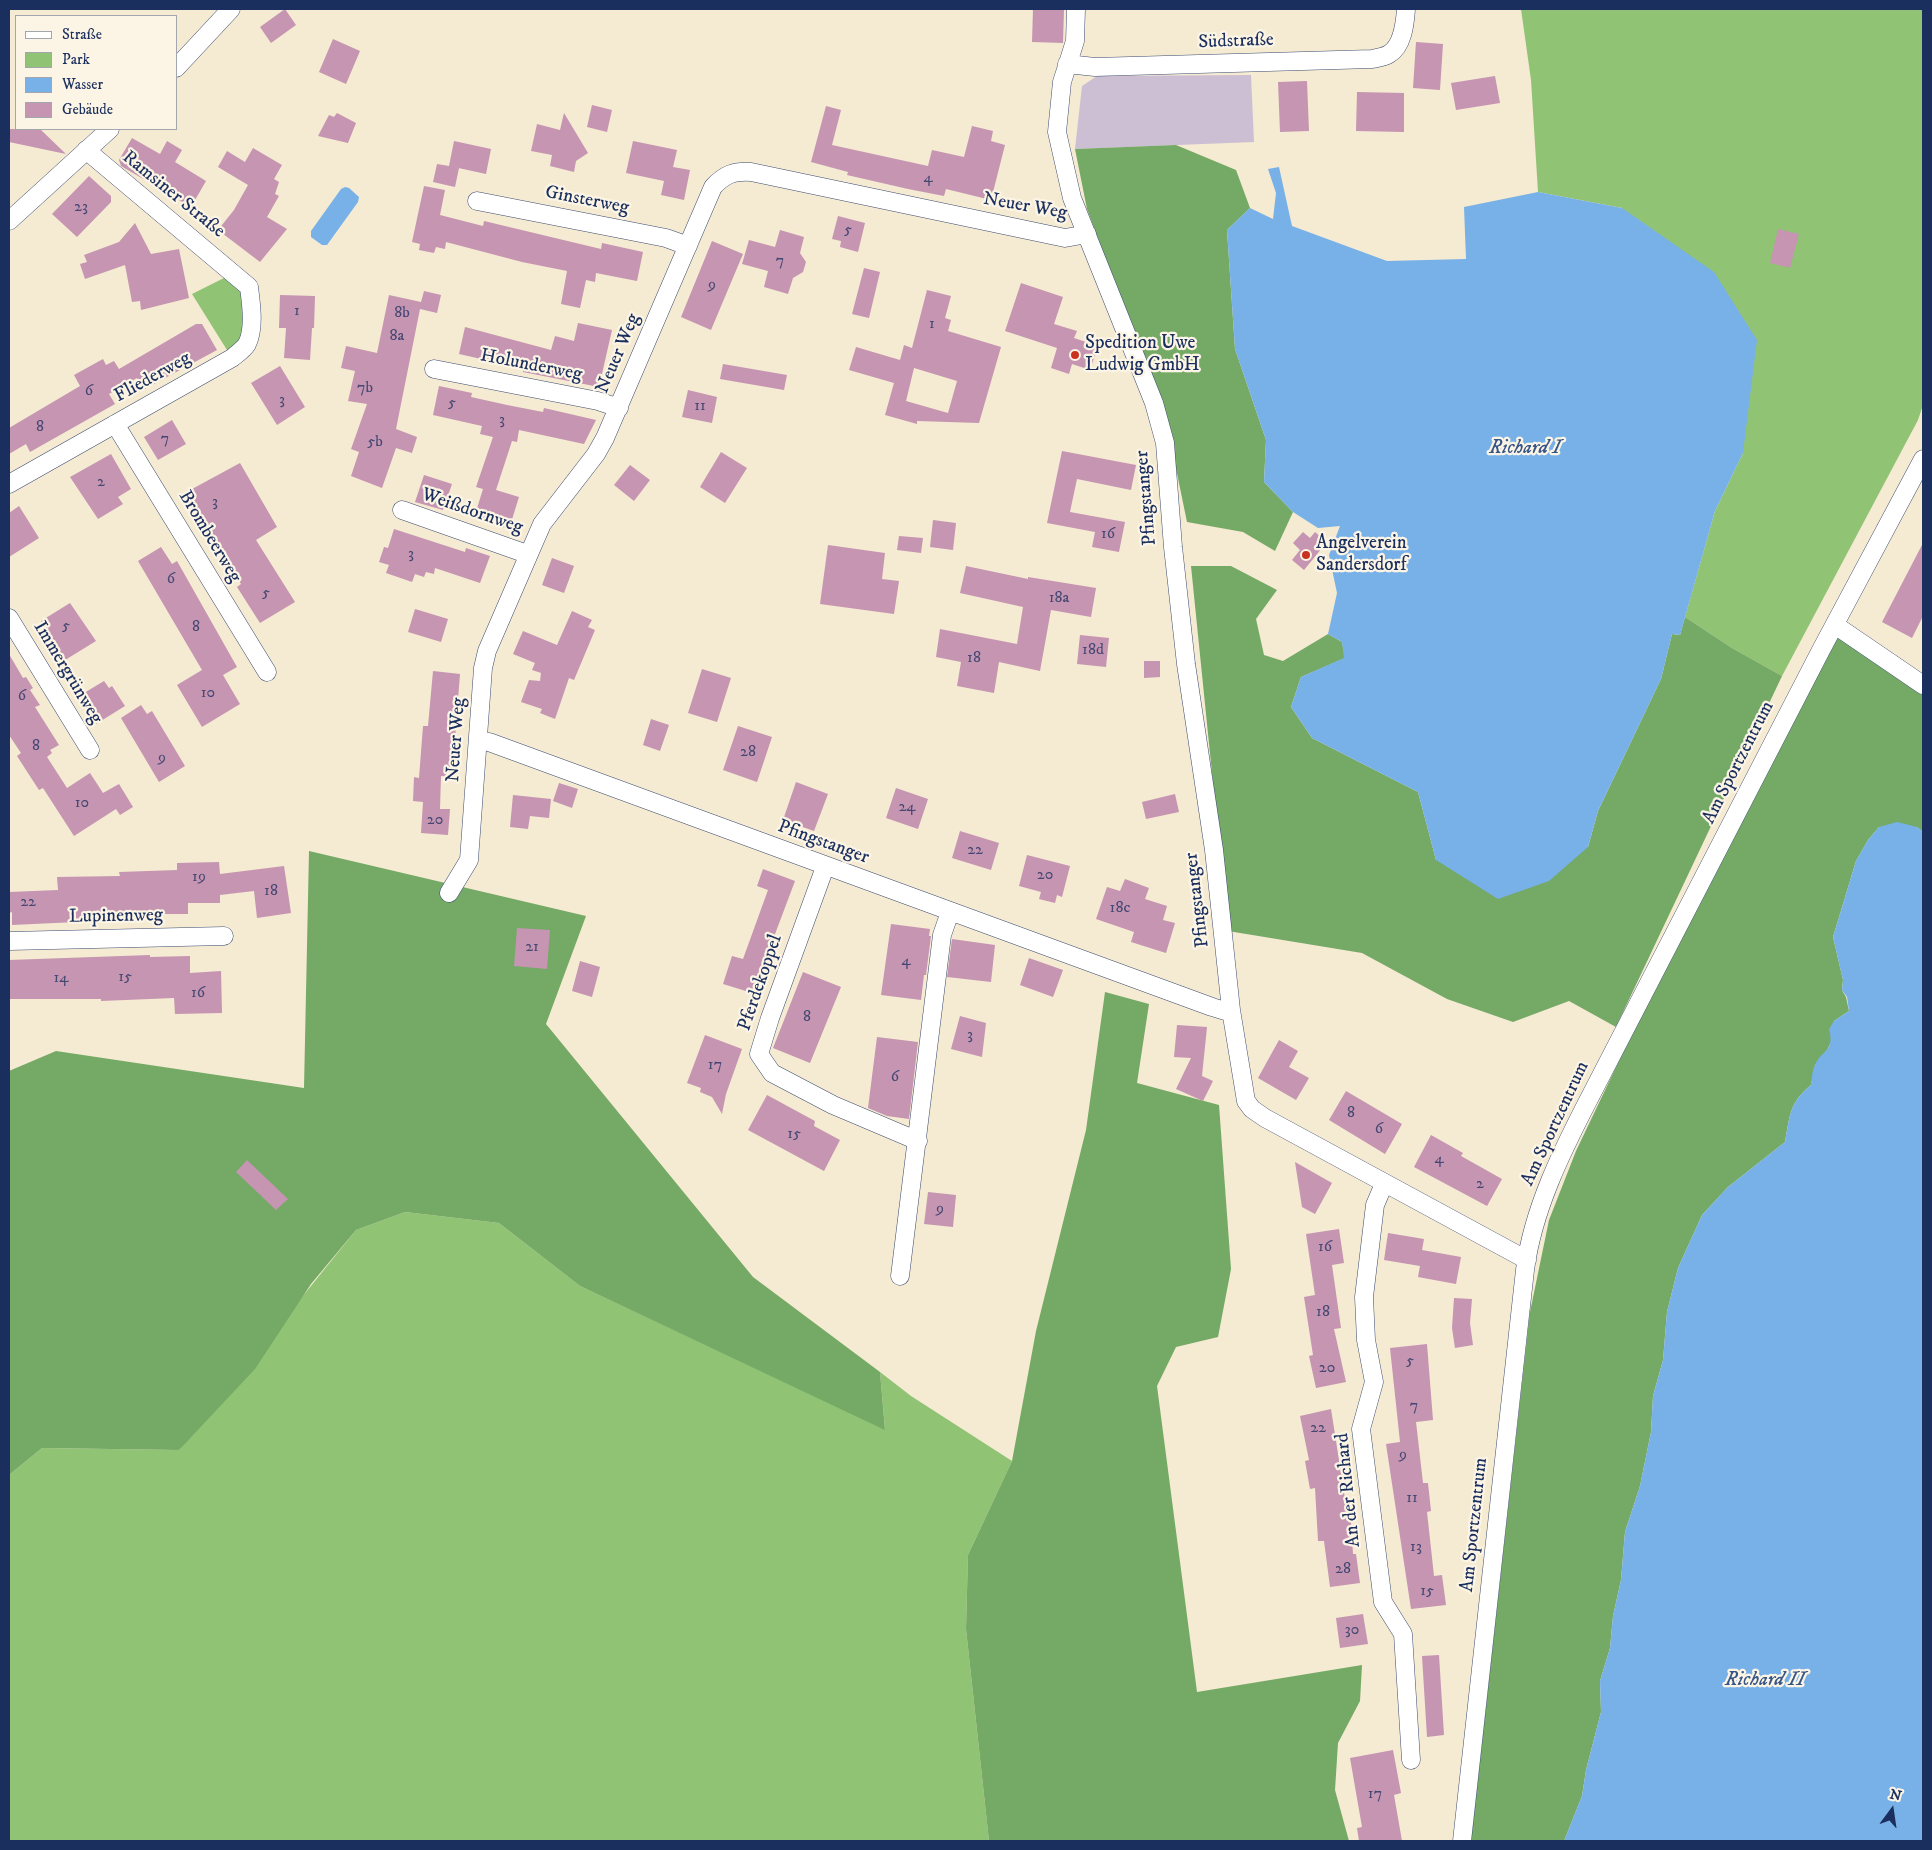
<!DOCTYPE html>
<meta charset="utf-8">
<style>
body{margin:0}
#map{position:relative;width:1932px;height:1850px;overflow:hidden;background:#f5ead2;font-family:"IM FELL DW Pica",serif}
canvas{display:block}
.frame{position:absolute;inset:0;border:10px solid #1b2f5e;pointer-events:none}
.legend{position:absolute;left:15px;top:15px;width:162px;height:115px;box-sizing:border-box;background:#fcf5e5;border:1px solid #a2a6af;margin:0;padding:6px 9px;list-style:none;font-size:15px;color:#1b2f5e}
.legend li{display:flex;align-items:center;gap:10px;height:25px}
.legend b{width:25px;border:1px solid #a2a6af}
.north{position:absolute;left:1867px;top:1785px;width:50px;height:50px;-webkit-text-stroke:4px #fcf5e5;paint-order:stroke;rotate:14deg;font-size:14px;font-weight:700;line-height:20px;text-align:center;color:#1b2f5e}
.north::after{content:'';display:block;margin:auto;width:18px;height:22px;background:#1b2f5e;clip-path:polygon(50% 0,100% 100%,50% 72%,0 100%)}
</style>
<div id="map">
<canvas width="1932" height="1850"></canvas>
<div class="frame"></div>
<ul class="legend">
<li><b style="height:6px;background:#fff"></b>Straße</li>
<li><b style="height:14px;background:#90c374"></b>Park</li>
<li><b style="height:14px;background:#78b1e8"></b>Wasser</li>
<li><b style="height:14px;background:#c595b2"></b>Gebäude</li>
</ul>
<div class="north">N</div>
</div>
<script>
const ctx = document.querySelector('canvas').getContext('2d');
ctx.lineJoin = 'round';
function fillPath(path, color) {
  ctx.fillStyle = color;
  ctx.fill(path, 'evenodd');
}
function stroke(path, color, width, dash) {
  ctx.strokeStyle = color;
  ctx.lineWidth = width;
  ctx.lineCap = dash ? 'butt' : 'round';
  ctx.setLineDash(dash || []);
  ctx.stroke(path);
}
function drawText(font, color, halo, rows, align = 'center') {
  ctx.font = font + ' "IM FELL DW Pica",serif';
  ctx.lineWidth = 4.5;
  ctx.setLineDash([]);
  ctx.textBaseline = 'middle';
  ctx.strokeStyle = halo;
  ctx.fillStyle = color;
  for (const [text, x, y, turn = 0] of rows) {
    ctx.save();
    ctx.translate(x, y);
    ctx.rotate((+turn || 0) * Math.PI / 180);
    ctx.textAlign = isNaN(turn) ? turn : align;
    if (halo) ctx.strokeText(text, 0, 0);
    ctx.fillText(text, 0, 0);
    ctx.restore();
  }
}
const industrial = new Path2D(`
 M1251,75L1254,142L1075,149L1082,86L1097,76Z`);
const green = new Path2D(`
 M1521,9H1923V405L1918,420L1782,676L1732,648L1685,617L1715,511L1743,453L1622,208L1538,192L1531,80Z
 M234,273L251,310L232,358L192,294Z
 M405,1212L499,1223L580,1286L885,1429L880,1372L911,1396L1012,1461L968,1555L966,1629L989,1841H9V1475L42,1448L179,1450L356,1230Z`);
const forest = new Path2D(`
 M1176,145L1236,170L1250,208L1227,230L1235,349L1266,440L1264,482L1293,512L1275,551L1243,532L1187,522L1166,420L1087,209L1075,149Z
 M1191,566H1231L1277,590L1256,619L1264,655L1283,661L1328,634L1342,642L1345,658L1301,677L1291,707L1312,738L1418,792L1436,860L1588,847L1598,811L1661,679L1672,634L1680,635L1685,617L1732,648L1782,676L1616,1027L1569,1001L1513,1022L1447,999L1362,953L1228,931Z
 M1838,635L1923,695V832L1917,827H1879L1868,840L1856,861L1833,937L1843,980L1842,990L1846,997L1849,1011L1834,1021L1832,1040L1827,1050L1815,1065L1811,1085C1789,1103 1790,1116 1785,1142L1728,1187L1702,1215L1678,1268L1667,1312L1663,1360L1653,1396L1651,1432L1640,1486L1625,1532L1621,1580L1613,1616L1610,1648L1600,1681L1601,1712L1586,1770L1582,1796L1564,1841H1471L1530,1312L1549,1220L1576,1151L1628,1042Z
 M309,851L586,916L546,1024L753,1277L880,1372L885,1430L580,1286L499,1223L405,1212L356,1230L311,1284L255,1369L179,1450L42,1448L9,1475V1071L56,1051L304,1088Z
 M1105,992L1149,1004L1137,1083L1219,1105L1231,1269L1218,1337L1176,1347L1157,1386L1197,1692L1362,1665L1360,1701L1338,1743L1335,1790L1349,1841H989L966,1629L968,1555L1012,1461L1036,1331L1086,1130Z`);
const water = new Path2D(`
 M1279,167L1292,226L1387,261L1466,259L1464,207L1538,192L1622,208L1714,272L1757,340L1743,453L1715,511L1680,635L1672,634L1661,679L1598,811L1588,847L1549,881L1498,899L1436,860L1418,792L1312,738L1291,707L1301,677L1344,658L1342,642L1328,634L1337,593L1329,555L1340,526L1318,528L1293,512L1264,482L1266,440L1235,349L1227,230L1250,208L1273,219L1276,193L1268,169Z
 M345,187L349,188L359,197L358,202L327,245H322L311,237V231L341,189Z
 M1897,822L1917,827L1923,832V1841H1564L1582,1796L1586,1770L1601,1712L1600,1681L1610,1648L1613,1616L1621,1580L1625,1532L1640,1486L1651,1432L1653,1396L1663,1360L1667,1312L1678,1268L1702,1215L1728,1187L1785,1142C1790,1116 1789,1103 1811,1085C1812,1079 1812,1070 1815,1065C1822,1049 1835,1052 1829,1029L1834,1021L1849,1011L1847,997L1842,990L1843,980L1833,937L1856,861L1868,840L1879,827Z`);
const building = new Path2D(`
 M285,9L296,25L271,43L260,27Z
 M1033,9H1064L1063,43L1032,42Z
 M333,39L360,51L346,84L319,72Z
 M1416,42L1443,44L1440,90L1413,88Z
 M1495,76L1500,103L1456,110L1451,83Z
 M1307,81L1309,131L1280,132L1278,82Z
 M1357,92L1404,93V132L1356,131Z
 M592,105L612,110L607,132L587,127Z
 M826,106L841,110L832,145L928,166L932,150L964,157L972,126L993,131L991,141L1005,145L991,200L946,189L944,196L908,189L847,175L848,172L811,162Z
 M337,113L356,123L348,143L318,136L329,115L334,117Z
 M564,113L588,153L576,161L574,172L550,166L552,155L531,151L537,124L560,130Z
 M9,129H40L66,154L9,142Z
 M132,138L160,154L167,141L182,150L175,162L206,181L191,207L121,166L119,160Z
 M454,141L491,149L486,174L454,167L459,168L455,187L433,182L437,164L449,166Z
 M633,141L677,150L673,167L690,170L684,200L661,195L664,181L626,173Z
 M253,148L282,165L274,179L279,182L275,194L279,196L267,217L287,229L260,262L218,230L234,210L248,185L218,167L227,151L245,162Z
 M89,176L111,196V202L77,237L52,214Z
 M424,186L445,190L440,215L483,226L484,221L601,249L602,243L643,252L637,281L596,273L595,282L586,280L580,308L561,304L567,271L522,262L446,242L445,249L436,247L434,253L419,250L420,244L412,242Z
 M838,216L865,223L858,252L840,247L841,241L832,239Z
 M135,223L151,254L179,249L189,298L141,310L140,301L132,302L125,265L85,279L80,264L87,262L84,255L119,242Z
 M1778,229L1799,234L1790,268L1770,263Z
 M780,230L804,237L800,253L806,262L803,272L793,278L788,294L764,287L768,271L742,264L749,240L775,247Z
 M712,241L743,254L711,330L681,317Z
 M864,268L880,272L869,318L852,314Z
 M1021,283L1063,297L1054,324L1077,331L1074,338L1098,346L1090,370L1072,364L1069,374L1051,368L1057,348L1005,331Z
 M927,290L951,296L945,318L951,320L948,331L1001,347L979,423L917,421V424L885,415L894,383L849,370L856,347L900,360L904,345L912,348ZM914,368L957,381L948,413L906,401Z
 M424,291L441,295L437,313L420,309L396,429L417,437L412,453L396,448L382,488L351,476L359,452L351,449L367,404L348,401L355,371L341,368L346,346L377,353L389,295L421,302Z
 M280,295L315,296L314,328H312L310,360L284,358L286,328H279Z
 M578,323L612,330L599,387L523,372L524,367L490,358V361L459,354L465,327L551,350L555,336L574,341Z
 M196,324H202L217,350L143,390L137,378L109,394L115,404L30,452L26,444L9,454V428L80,386L74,375L103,359L106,365L114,361L119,369Z
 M723,364L787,375L784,390L720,379Z
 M280,366L305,407L277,425L251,383Z
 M439,386L472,393L471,397L507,405L543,412L544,408L596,420L584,444L519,430L517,442L512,441L496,490L519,497L509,529L474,518L483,489L476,487L493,437L480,434L482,426L433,415Z
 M688,390L717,397L712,423L682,417Z
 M172,420L186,444L158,460L144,437Z
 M1062,451L1136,465L1131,490L1077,479L1070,512L1125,522L1119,552L1092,547L1095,532L1047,523Z
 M721,452L747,468L725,503L700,487Z
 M111,454L131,489L118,497L123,504L98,519L70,477Z
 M240,463L277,527L256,540L295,602L260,623L237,587L241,584L209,530L204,533L181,495Z
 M630,465L650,480L634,501L614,485Z
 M424,475L452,484L443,510L415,502Z
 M19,506L39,538L9,557V513Z
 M933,520L956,523L953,550L930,547Z
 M394,529L465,552L466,548L490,556L480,583L435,568L434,574L426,572L424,577L415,574L412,582L386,573L389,565L379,562L384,547L388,548Z
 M1303,532L1310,538L1315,532L1327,542L1304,570L1292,560L1300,550L1293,543Z
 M899,536L923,538L921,553L897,550Z
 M1923,543V616L1912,638L1882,622Z
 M828,545L885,553L882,579L899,581L894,614L820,604Z
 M161,547L172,564L177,561L237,667L223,675L240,704L202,727L177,685L202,670L138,561Z
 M552,558L574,566L564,593L542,585Z
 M966,566L1028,579V577L1096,588L1091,617L1051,610L1040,671L999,662L994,693L957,686L961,662L936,657L940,629L1017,644L1023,607L960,593Z
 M70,603L96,641L57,665L41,640L49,634L41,621Z
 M415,609L448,619L441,642L408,632Z
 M572,611L592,620L588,627L595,630L574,680L569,678L555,719L540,713L542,709L521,702L529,680L540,681L541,673L532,670L535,663L513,654L523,631L557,645Z
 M1080,635L1109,638L1106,667L1077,664Z
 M9,654L23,678L26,677L33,688L30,690L40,705L35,707L59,745L50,750L52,753L47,757L67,788L90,773L103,793L119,784L133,807L120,815L116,809L74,836L43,788L39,790L26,770L17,756L21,753L9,735Z
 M1144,661H1160V677L1144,678Z
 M702,669L731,678L717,722L688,713Z
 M433,671L460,674L452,777L441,776L440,809H450L448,835L421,833L423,802L413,801L414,777L419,778L423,726H428Z
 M104,681L109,688L112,686L125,706L96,724L79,696Z
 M141,705L147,714L152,711L185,766L159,782L121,718Z
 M651,719L669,725L660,751L643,745Z
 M738,726L772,737L757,782L723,770Z
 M796,782L828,794L814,831L783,820Z
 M559,783L578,789L572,808L553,801Z
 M896,788L928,799L918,829L886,818Z
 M1175,794L1179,812L1146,819L1142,802Z
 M513,795L551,799L549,818L530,816L528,829L510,827Z
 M960,831L999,843L991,870L952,858Z
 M1027,855L1070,866L1062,897L1057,895L1055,903L1039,899L1041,892L1019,886Z
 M219,862L220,874L284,866L291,913L257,918L254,891L220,895V903H188V914H161V918L12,925V912L9,913V892L58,890L57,877L120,876L119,872L177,870V863Z
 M763,869L795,881L769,950L772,951L759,995L723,984L732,956L743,959L768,890L757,886Z
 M1125,879L1149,888L1145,899L1167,906L1163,920L1175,923L1166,953L1131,942L1134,932L1096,919L1107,887L1120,891Z
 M891,924L930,929L929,936H931L926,975H924L921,1000L881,995Z
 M517,928L550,930L547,969L514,966Z
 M952,939L995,945L991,982L947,977Z
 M150,955V957L190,956V973L221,971L222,1013L175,1014L174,998L101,1001V999H9V960Z
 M1029,958L1063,970L1053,997L1020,985Z
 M580,961L600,967L592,997L572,991Z
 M803,972L841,987L810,1063L773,1048Z
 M960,1016L986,1023L982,1057L951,1049Z
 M1177,1025L1207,1027L1202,1076L1213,1081L1203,1101L1176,1089L1191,1058L1174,1057Z
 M705,1035L742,1049L726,1094L722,1114L712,1097L700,1092L701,1088L687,1083Z
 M877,1037L918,1042L909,1119L887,1116L868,1108Z
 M1279,1040L1298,1051L1289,1067L1309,1078L1296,1100L1258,1078Z
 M1346,1091L1402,1124L1385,1154L1329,1120Z
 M767,1095L815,1121L814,1126L840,1140L824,1171L748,1130Z
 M1431,1135L1463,1153L1461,1156L1502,1179L1487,1206L1414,1167Z
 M247,1160L288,1199L276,1210L236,1172Z
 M1295,1162L1332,1183L1315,1214L1302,1207Z
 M928,1192L956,1195L953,1227L924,1224Z
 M1339,1229L1344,1263L1332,1265L1341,1328L1334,1329L1346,1382L1316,1388L1309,1356L1313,1355L1304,1297L1315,1295L1306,1234Z
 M1388,1233L1424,1239L1422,1250L1461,1257L1456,1284L1418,1277L1420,1266L1384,1260Z
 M1454,1298L1472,1299L1470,1323L1473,1345L1455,1348L1452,1328Z
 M1427,1344L1433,1420L1416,1422L1423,1483H1428L1431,1511L1427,1512L1434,1576L1442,1575L1446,1605L1411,1609L1386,1444L1400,1442L1390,1348Z
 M1331,1409L1346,1505H1350L1353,1554H1356L1360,1583L1330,1587L1324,1541H1318L1315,1488L1310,1489L1305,1461L1309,1460L1300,1416Z
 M1363,1614L1368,1644L1340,1648L1336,1618Z
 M1439,1655L1444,1735L1427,1737L1422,1656Z
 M1393,1750L1401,1793L1394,1795L1402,1841H1359L1357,1828L1362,1827L1350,1758Z`);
const minor = new Path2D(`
 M1076,9L1075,41L1062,82L1057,132L1072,198L1154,403L1165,443L1173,547L1186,664L1214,850L1231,1010L1246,1101L1252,1109L1265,1118L1527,1260
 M1067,64L1095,67L1372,59C1377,58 1384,57 1389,54C1403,46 1405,23 1406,9
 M176,68L231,9
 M477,201L666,238L688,246
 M9,221L110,129
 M434,369L598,401L619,408
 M115,424L267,672
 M9,484L232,358C237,354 244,349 247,344C255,328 251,303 249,287L86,150
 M402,510L527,554
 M9,618L90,750
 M1835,625L1923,685
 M478,740L489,742L1212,1007L1225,1011L1231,1010
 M825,867L770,1018L759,1054L772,1073L833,1105L918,1141
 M449,893L469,860L483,668L487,651L542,524L596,454L605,438L713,187C725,174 734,171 751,172L1065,238L1087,234
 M9,941L224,936
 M1384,1184L1375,1205L1364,1297L1366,1340L1374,1382L1361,1429L1383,1602L1403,1634L1411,1760
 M900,1276L942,935L950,912
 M1462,1841L1525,1270C1533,1209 1562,1151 1590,1097L1821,650L1923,459`);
const markers = [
 [1075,355,5,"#c8321e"],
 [1306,555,5,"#c8321e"]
];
const numberNames = [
 ["4",928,179],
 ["23",81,208],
 ["5",848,231],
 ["7",780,262],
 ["9",712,286],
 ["1",297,312],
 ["8b",402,314],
 ["1",932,325],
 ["8a",397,337],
 ["7b",365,389],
 ["6",89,392],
 ["3",282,401],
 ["5",452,404],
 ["11",700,407],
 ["3",502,421],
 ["8",40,428],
 ["7",165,440],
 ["5b",375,443],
 ["2",101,483],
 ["3",215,503],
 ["16",1108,535],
 ["3",411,555],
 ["6",171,580],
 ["5",266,594],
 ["18a",1059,599],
 ["5",66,627],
 ["8",196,628],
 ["18d",1093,651],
 ["18",974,659],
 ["10",208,694],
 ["6",22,697],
 ["8",36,747],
 ["28",748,753],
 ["9",162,759],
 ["10",82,804],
 ["24",907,808],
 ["20",435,821],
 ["22",975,851],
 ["20",1045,876],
 ["19",199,878],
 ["18",271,892],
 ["22",28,903],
 ["18c",1120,909],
 ["21",532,948],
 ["4",906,962],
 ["15",125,978],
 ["14",61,979],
 ["16",198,994],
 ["8",807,1018],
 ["3",970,1036],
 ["17",715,1066],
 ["6",895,1078],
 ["8",1351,1114],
 ["6",1379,1130],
 ["15",794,1135],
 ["4",1439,1160],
 ["2",1480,1185],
 ["9",940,1210],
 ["16",1325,1248],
 ["18",1323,1313],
 ["5",1410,1362],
 ["20",1327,1369],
 ["7",1414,1407],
 ["22",1318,1429],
 ["9",1403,1456],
 ["11",1412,1499],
 ["13",1416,1548],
 ["28",1343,1570],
 ["15",1427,1592],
 ["30",1352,1631],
 ["17",1375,1795]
];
const streetNames = [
 ["Südstraße",1236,42,-2],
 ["Ramsiner Straße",173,195,39],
 ["Ginsterweg",587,201,11],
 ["Neuer Weg",1025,207,10],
 ["Neuer Weg",619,354,-67],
 ["Holunderweg",531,366,11],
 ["Fliederweg",153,378,-29],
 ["Pfingstanger",1147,498,-95],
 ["Weißdornweg",472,512,19],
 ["Brombeerweg",209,537,59],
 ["Immergrünweg",67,673,59],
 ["Neuer Weg",457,740,-86],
 ["Am Sportzentrum",1739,763,-63],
 ["Pfingstanger",823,843,20],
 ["Pfingstanger",1198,900,-97],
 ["Lupinenweg",116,917,-1],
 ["Pferdekoppel",761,983,-71],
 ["Am Sportzentrum",1556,1124,-65],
 ["An der Richard",1349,1490,-96],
 ["Am Sportzentrum",1475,1525,-84]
];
const poiNames = [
 ["Spedition Uwe",1085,344],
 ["Ludwig GmbH",1085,366],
 ["Angelverein",1316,544],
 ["Sandersdorf",1316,566]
];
const waterNames = [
 ["Richard I",1525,449],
 ["Richard II",1765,1681]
];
fillPath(industrial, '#ccbfd4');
fillPath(green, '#90c374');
fillPath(forest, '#74a966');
fillPath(water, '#78b1e8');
fillPath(building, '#c595b2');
stroke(minor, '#3c4b6f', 19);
stroke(minor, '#fff', 18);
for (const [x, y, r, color] of markers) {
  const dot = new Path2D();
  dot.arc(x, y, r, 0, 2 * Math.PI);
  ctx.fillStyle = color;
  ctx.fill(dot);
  stroke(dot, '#fcf5e5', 2);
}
drawText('16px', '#464873', null, numberNames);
drawText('19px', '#1b2f5e', '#fcf5e5', streetNames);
drawText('19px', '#1b2f5e', '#fcf5e5', poiNames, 'left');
drawText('italic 20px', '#375687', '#fcf5e5', waterNames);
</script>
